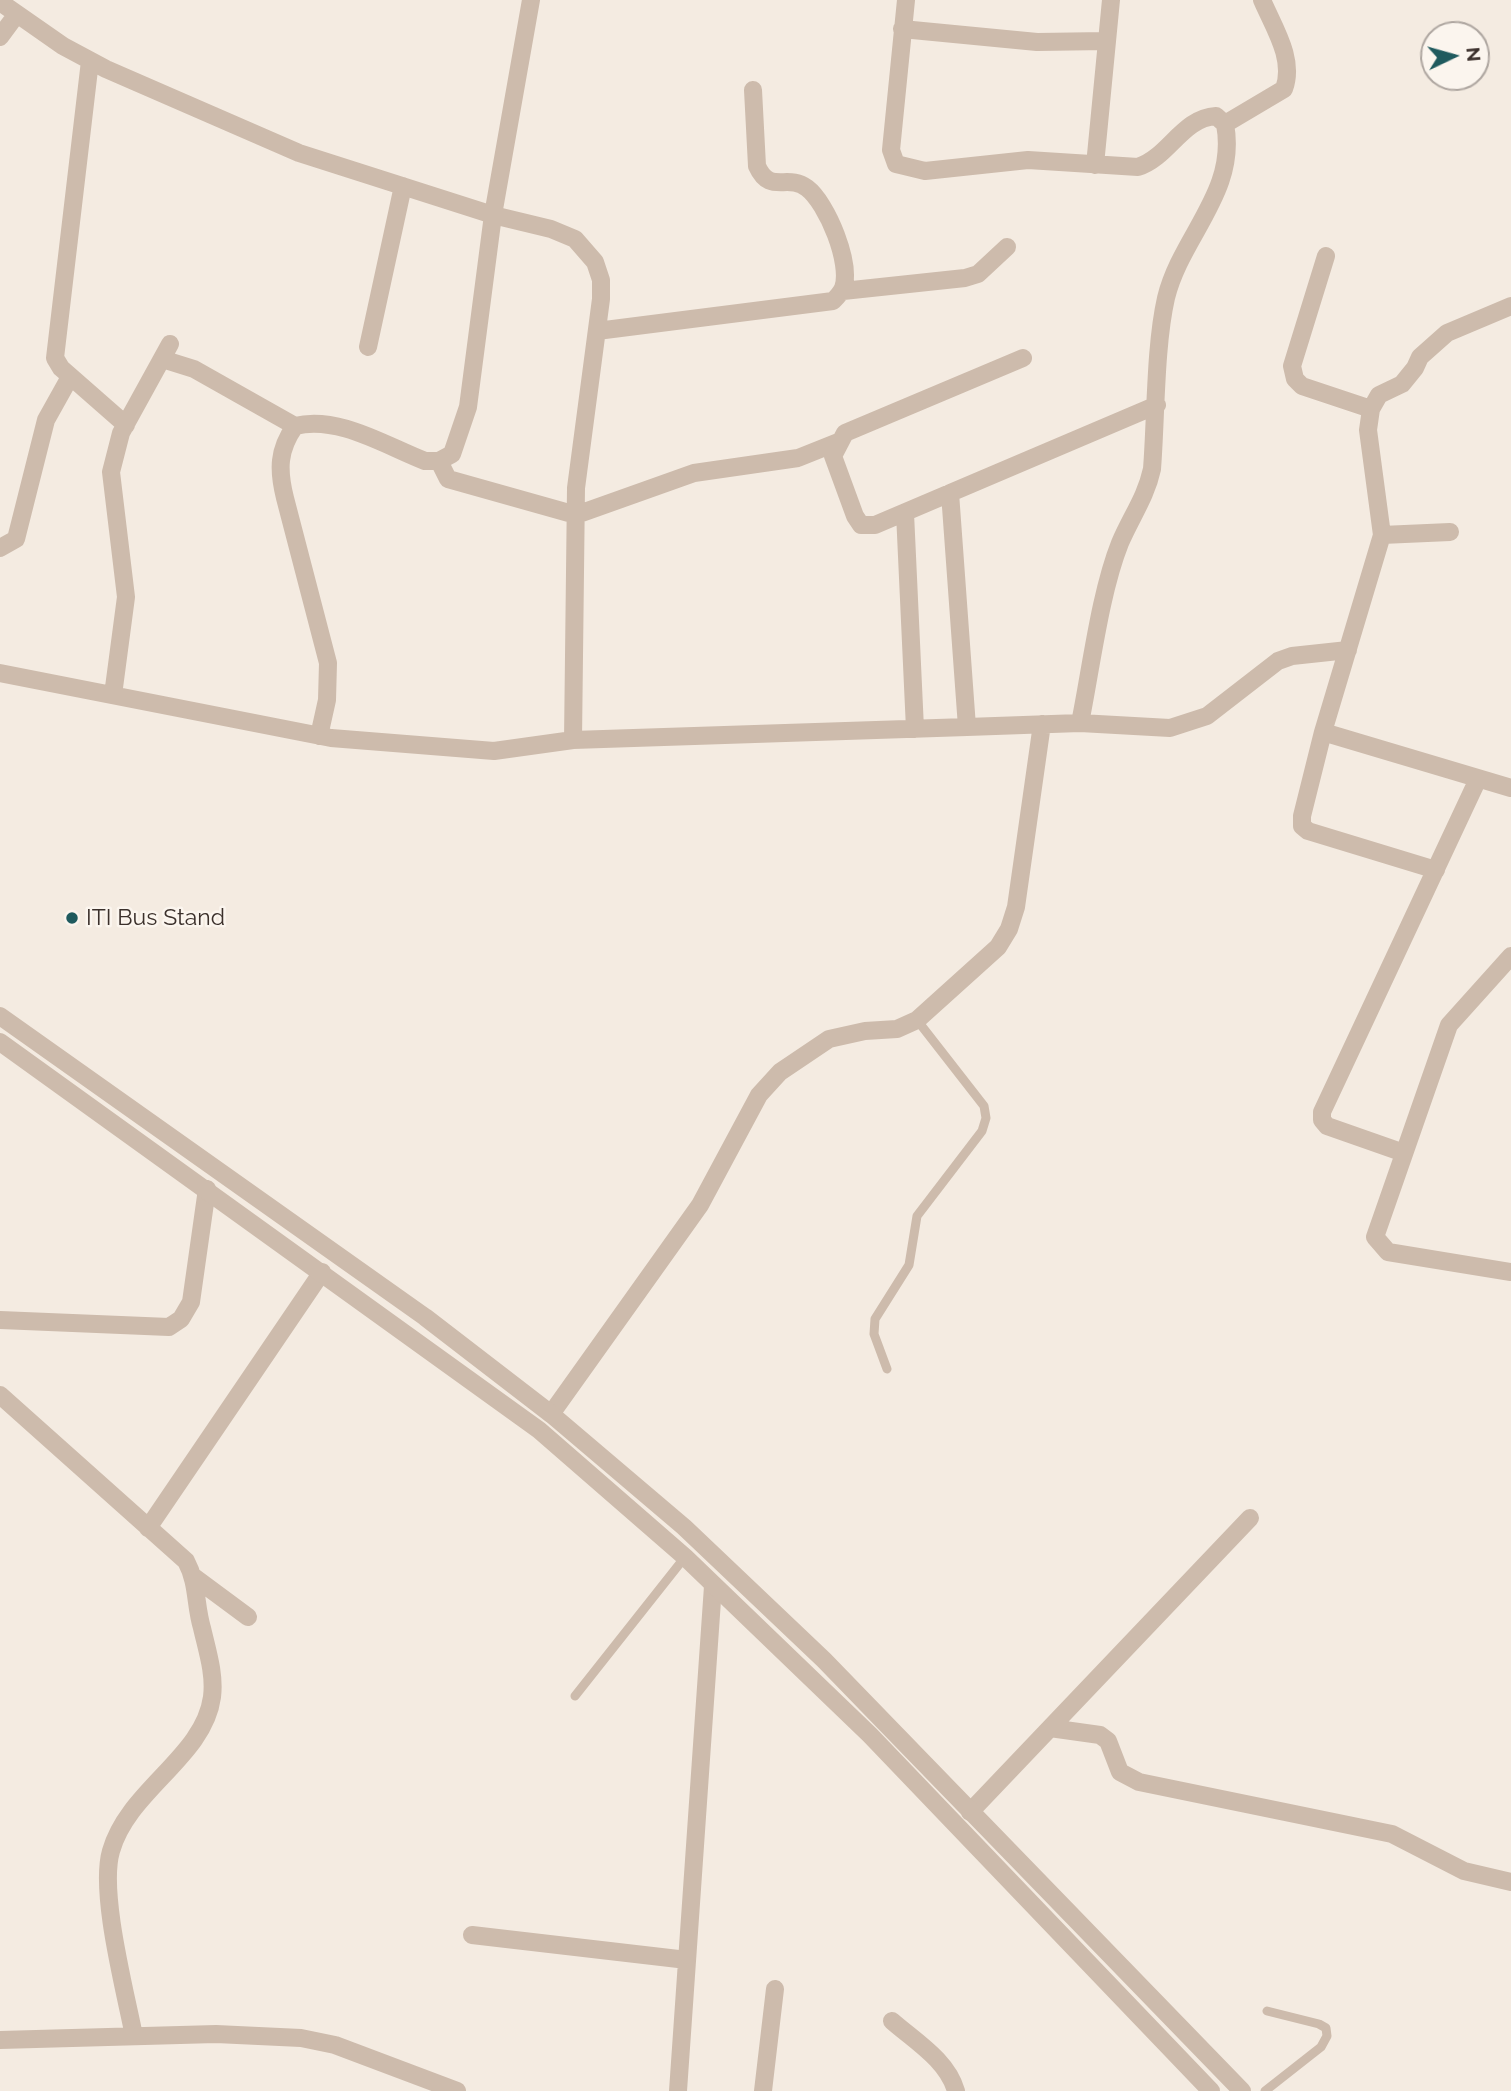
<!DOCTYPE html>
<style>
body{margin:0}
#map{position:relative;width:1511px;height:2091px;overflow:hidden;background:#f4ebe1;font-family:Raleway,sans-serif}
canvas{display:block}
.north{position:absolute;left:1420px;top:21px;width:70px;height:70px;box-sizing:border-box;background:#fbf5ee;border:2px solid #aea6a0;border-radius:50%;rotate:85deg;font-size:19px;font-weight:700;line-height:28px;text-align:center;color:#3b302b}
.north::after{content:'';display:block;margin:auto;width:24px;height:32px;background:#1f5a5e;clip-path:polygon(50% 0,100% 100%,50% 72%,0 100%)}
</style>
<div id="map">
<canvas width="1511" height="2091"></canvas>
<div class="north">N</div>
</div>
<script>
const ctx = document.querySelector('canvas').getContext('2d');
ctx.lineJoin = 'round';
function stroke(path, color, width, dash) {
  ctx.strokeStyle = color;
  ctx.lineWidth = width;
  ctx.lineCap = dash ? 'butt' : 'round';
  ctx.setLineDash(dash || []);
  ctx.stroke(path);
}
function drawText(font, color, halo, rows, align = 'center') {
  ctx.font = font + ' Raleway,sans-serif';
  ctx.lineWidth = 5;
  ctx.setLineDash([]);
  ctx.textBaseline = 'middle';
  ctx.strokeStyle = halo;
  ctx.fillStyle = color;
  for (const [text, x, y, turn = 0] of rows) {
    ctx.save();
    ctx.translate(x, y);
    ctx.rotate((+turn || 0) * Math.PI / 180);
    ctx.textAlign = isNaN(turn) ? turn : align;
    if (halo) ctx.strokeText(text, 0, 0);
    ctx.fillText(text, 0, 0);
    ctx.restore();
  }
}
const service = new Path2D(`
 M887,1369L874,1334L875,1319L909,1265L917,1216L982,1131L986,1118L984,1106L917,1020
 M575,1696L685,1557
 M1265,2091L1321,2047L1327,2036L1326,2028L1319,2024L1267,2011`);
const minor = new Path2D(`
 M906,0L891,150L896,164L925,171L1028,160L1138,167C1169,157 1182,118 1216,116L1225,124C1238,192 1181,236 1166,298C1155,346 1156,418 1152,469C1146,497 1131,517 1120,543C1100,593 1091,669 1080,723
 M0,2L63,46L106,69L299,153L493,215L551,229L575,239L595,262L601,280V299L576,488L573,740
 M902,29L1037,42L1106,41
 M0,37L17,14
 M90,61L55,358L61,368L126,425
 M1225,124L1284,89C1295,59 1274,28 1262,0
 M1095,165L1111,0
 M1326,256L1292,366L1295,379L1302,386L1371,409
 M843,291L965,278L978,274L1007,247
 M597,331L833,301C837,297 841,293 843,288C852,264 827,203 807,188C787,173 770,195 757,166L753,90
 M368,347L403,186
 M1023,358L845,433L833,456L855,516L861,525H875L1157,405
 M162,359L194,369L295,426
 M439,461L448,479L576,515L694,473L798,458L838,442
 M950,493L967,727
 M905,513L915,729
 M1382,535L1450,532
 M0,548L16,539L46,420L70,377
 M0,673L331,738L494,751L573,740L967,727L1080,723L1170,728L1207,716L1278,661L1292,656L1348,650
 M113,695L126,597L111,472L121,433L170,344
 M1323,732L1511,788
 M319,736L327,700L328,663L285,498C278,470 278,450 295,426C338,415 386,446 425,461H439L452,454L468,407L493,215L531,0
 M1436,870L1308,831L1302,826V816L1323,732L1382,535L1368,430L1371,409L1379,395L1402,384L1415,368L1420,357L1447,333L1511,306
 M1511,956L1449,1025L1375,1237L1388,1252L1511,1272
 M1404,1153L1327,1126L1322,1120V1112L1478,779
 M0,1320L169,1327L181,1319L191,1302L207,1189
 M0,1395L186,1561C198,1583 195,1605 202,1628C207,1650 215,1674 212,1697C204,1757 128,1790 111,1851C99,1892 125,1990 134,2036
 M551,1414L700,1205L759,1095L780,1072L829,1039L865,1031L897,1029L917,1020L998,947L1009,929L1016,907L1042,724
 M148,1528L322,1272
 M194,1577L248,1617
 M1050,1728L1100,1735L1108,1741L1120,1772L1139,1782L1392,1834L1464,1871L1511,1882
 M970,1812L1250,1518
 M472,1935L687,1960
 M892,2021C916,2042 947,2060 956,2091
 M0,2040L216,2034L301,2038L335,2045L457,2091
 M678,2091L713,1586
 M763,2091L775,1989`);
const tertiary = new Path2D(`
 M0,1016L425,1317L551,1414L684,1527L824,1660L1242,2091
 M0,1042L539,1430L685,1557L870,1735L1211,2091`);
const markers = [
 [72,918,7,"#1f5a5e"]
];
const poiNames = [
 ["ITI Bus Stand",86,918]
];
stroke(service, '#cdbbac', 9);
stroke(minor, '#cdbbac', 18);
stroke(tertiary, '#cdbbac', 18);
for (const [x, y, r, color] of markers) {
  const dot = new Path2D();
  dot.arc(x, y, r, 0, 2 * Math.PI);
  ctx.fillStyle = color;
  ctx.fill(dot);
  stroke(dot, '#fbf5ee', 2.5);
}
drawText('23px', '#3b302b', '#fbf5ee', poiNames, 'left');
</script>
